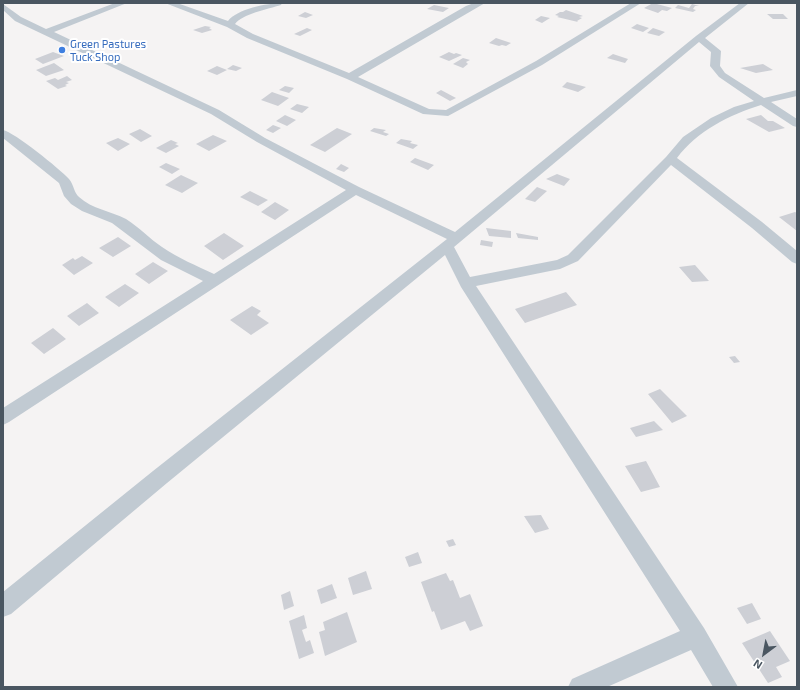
<!DOCTYPE html>
<style>
body{margin:0}
#map{position:relative;width:800px;height:690px;overflow:hidden;background:#f5f3f3;font-family:"Exo 2",sans-serif}
canvas{display:block}
.frame{position:absolute;inset:0;border:4px solid #4a5661;pointer-events:none}
.north{position:absolute;left:744px;top:634px;width:40px;height:40px;-webkit-text-stroke:3px #fff;paint-order:stroke;rotate:212deg;font-size:11px;font-weight:700;line-height:16px;text-align:center;color:#4a5661}
.north::after{content:'';display:block;margin:auto;width:14px;height:18px;background:#4a5661;clip-path:polygon(50% 0,100% 100%,50% 72%,0 100%)}
</style>
<div id="map">
<canvas width="800" height="690"></canvas>
<div class="frame"></div>
<div class="north">N</div>
</div>
<script>
const ctx = document.querySelector('canvas').getContext('2d');
ctx.lineJoin = 'round';
function fillPath(path, color) {
  ctx.fillStyle = color;
  ctx.fill(path, 'evenodd');
}
function stroke(path, color, width, dash) {
  ctx.strokeStyle = color;
  ctx.lineWidth = width;
  ctx.lineCap = dash ? 'butt' : 'round';
  ctx.setLineDash(dash || []);
  ctx.stroke(path);
}
function drawText(font, color, halo, rows, align = 'center') {
  ctx.font = font + ' "Exo 2",sans-serif';
  ctx.lineWidth = 4;
  ctx.setLineDash([]);
  ctx.textBaseline = 'middle';
  ctx.strokeStyle = halo;
  ctx.fillStyle = color;
  for (const [text, x, y, turn = 0] of rows) {
    ctx.save();
    ctx.translate(x, y);
    ctx.rotate((+turn || 0) * Math.PI / 180);
    ctx.textAlign = isNaN(turn) ? turn : align;
    if (halo) ctx.strokeText(text, 0, 0);
    ctx.fillText(text, 0, 0);
    ctx.restore();
  }
}
const building = new Path2D(`
 M653,3L672,8L667,11L662,10L658,13L644,8Z
 M692,4L699,6H695L693,9L696,10L693,12L675,8L678,5L689,8Z
 M434,5L449,8L443,12L427,9Z
 M566,10L583,16L579,17L582,18L577,21L578,22L557,17L559,16L555,15L560,12H563Z
 M305,12L313,15L306,18L298,16Z
 M767,14H783L788,19H773Z
 M541,16L550,18L542,23L535,20Z
 M637,24L649,28L643,32L631,28Z
 M205,26L211,27L209,28L212,30L202,33L193,30Z
 M307,28L312,30L300,36L294,34Z
 M653,28L665,32L659,36L647,33Z
 M496,38L511,43L506,46L502,45L499,46L489,43Z
 M53,52L64,56L43,64L35,59Z
 M449,52L454,54L456,53L462,55L449,61L439,57Z
 M613,54L628,59L625,63L607,58Z
 M463,58L470,60L466,62L468,64L463,68L453,64Z
 M54,63L64,70L46,76L36,70Z
 M763,64L773,70L756,73L740,68Z
 M233,65L242,68L236,71L227,69Z
 M217,66L227,70L217,75L207,71Z
 M67,76L72,80L66,82L69,83L65,85L67,86L58,89L46,81L55,78L58,80Z
 M567,82L586,87L578,92L562,87Z
 M285,86L294,88L289,93L279,90Z
 M441,90L456,98L450,101L436,93Z
 M272,92L289,98L278,106L261,100Z
 M297,104L309,107L302,113L290,109Z
 M285,115L296,120L287,126L276,121Z
 M761,115L768,121H773L785,128L769,132L746,119Z
 M273,125L281,128L273,133L266,130Z
 M337,128L352,134L325,152L310,145Z
 M374,128L386,130L383,132L389,134L386,136L370,131Z
 M140,129L152,136L141,142L129,134Z
 M213,135L227,141L209,151L196,144Z
 M118,138L130,144L118,151L106,143Z
 M401,139L412,141L410,143L418,145L413,149L396,143Z
 M171,140L178,143L175,144L179,146L166,153L156,148Z
 M415,158L434,165L428,170L410,162Z
 M166,163L180,169L172,174L159,167Z
 M341,164L349,168L344,172L336,169Z
 M557,174L570,179L564,186L546,179Z
 M181,175L198,183L182,193L165,185Z
 M537,187L547,191L535,202L525,199Z
 M250,191L268,200L258,206L240,197Z
 M275,202L289,210L275,220L261,212Z
 M795,212L797,213V231L779,217Z
 M486,228L511,231V238L489,236Z
 M224,233L244,246L223,260L204,246Z
 M516,233L538,237V240L518,238Z
 M118,237L131,246L113,257L99,248Z
 M481,240L493,242L492,247L480,245Z
 M82,256L93,263L74,275L62,265L73,258L75,260Z
 M153,262L168,271L149,284L135,274Z
 M695,265L709,281L692,282L679,267Z
 M125,284L139,293L119,307L105,297Z
 M566,292L577,305L525,323L515,309Z
 M87,303L99,313L79,326L67,316Z
 M252,306L261,311L257,315L269,323L251,335L230,320Z
 M53,328L66,339L44,354L31,343Z
 M735,356L740,362L734,363L729,357Z
 M660,389L687,416L672,423L648,394Z
 M654,421L663,430L636,437L630,428Z
 M646,461L660,487L641,492L625,466Z
 M541,515L549,529L535,533L524,516Z
 M453,539L456,545L449,547L446,541Z
 M418,552L422,563L409,567L405,557Z
 M366,571L372,589L353,595L348,578Z
 M446,573L450,581L453,580L460,598L470,594L483,626L470,631L465,621L441,630L434,611L432,612L421,582Z
 M332,584L337,598L321,604L317,590Z
 M290,591L294,606L284,610L281,595Z
 M752,603L761,619L747,624L737,608Z
 M347,612L357,642L325,656L319,632L325,630L323,622Z
 M304,615L307,628L302,630L306,642L310,640L314,653L299,659L289,621Z
 M770,631L790,661L776,667L782,677L768,683L742,643Z`);
const minor = new Path2D(`
 M115,3H127L54,32L219,110L265,138L359,187L455,232L696,36L740,3H749L705,38L721,51L720,66L725,73L764,98L797,90V96L771,102L797,119V127L793,126L761,105C729,115 697,131 677,158L762,222L797,251V264L792,262L752,228L671,165L578,261L560,269L476,286L704,628L738,687H713L691,650L607,687H568L572,679L680,631L461,287L445,255L167,483L11,614L3,617V592L153,471L447,239L356,195L9,422L3,425V408L203,281L161,260L112,223L82,211L71,204L64,196L59,183L3,138V130C14,132 60,169 69,179C74,185 74,193 79,197C92,209 111,211 126,219C139,227 150,239 162,247C178,258 197,266 214,274L346,190L257,142L211,114L15,21L3,10V4L21,17L46,29ZM699,42L711,52L710,66L719,77L754,101L734,107L711,118L683,137L666,157L568,255L557,260L470,277L454,247Z
 M165,3H177L228,21C237,9 267,3 282,3L281,5C268,9 242,14 235,24L253,34L349,73L466,6L474,3H485L358,77L429,109L446,110L536,61L631,3H641L542,65L448,116L423,114L347,79L247,38L227,27Z`);
const markers = [
 [62,50,4,"#3f7fe0"]
];
const farShopnames = [
 ["Green Pastures",70,44],
 ["Tuck Shop",70,57]
];
fillPath(building, '#cdcfd5');
fillPath(minor, '#c1cad2');
for (const [x, y, r, color] of markers) {
  const dot = new Path2D();
  dot.arc(x, y, r, 0, 2 * Math.PI);
  ctx.fillStyle = color;
  ctx.fill(dot);
  stroke(dot, '#fff', 1.5);
}
drawText('11px', '#366cbe', '#fff', farShopnames, 'left');
</script>
